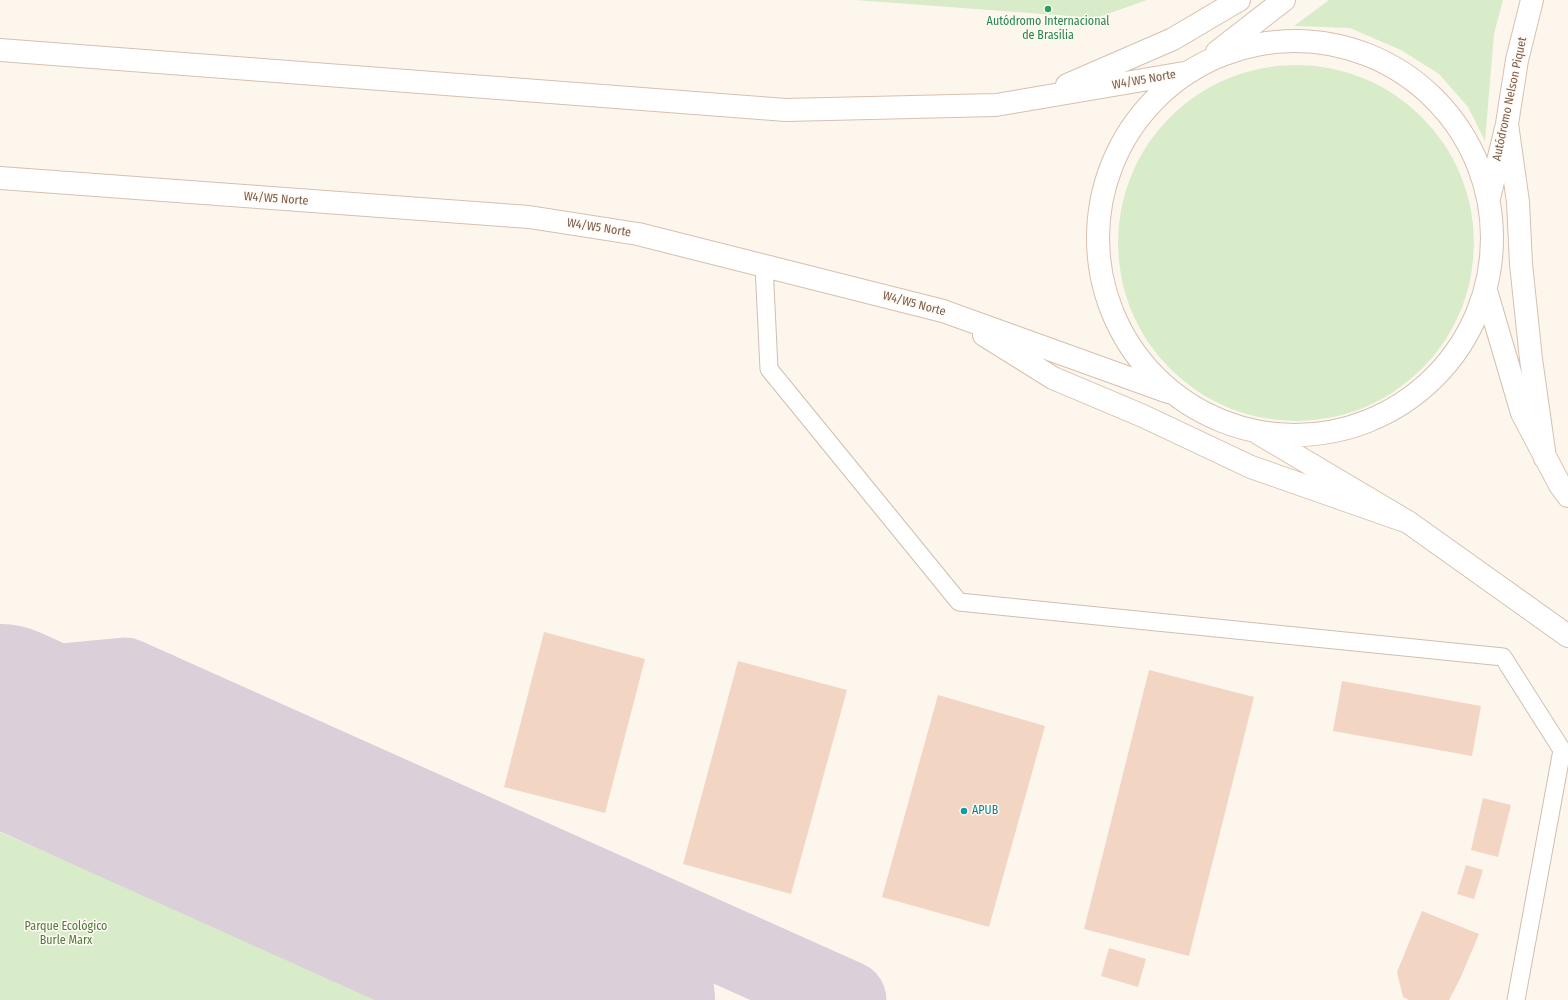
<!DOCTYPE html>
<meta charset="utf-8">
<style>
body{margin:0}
canvas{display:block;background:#fdf6ec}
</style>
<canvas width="1568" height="1000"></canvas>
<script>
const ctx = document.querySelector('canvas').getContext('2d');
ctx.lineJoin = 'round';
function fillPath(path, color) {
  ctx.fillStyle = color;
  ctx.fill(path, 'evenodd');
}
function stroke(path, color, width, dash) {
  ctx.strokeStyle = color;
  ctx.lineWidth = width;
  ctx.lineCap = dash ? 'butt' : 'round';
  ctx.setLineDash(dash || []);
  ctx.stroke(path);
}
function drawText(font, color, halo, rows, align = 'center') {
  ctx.font = font + ' "Fira Sans Condensed",sans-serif';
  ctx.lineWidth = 3;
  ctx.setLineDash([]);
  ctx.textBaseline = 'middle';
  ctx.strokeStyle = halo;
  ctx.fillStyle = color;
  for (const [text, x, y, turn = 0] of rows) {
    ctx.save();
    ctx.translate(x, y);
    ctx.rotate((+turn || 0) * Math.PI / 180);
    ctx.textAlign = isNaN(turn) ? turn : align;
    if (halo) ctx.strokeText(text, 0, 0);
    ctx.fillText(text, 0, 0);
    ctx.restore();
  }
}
const green = new Path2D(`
 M855,0H1147L1096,18Z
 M1329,0H1503L1494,34L1485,141L1468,107L1439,74L1401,50L1350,28L1294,26Z
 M1118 243a178 178 0 1 1 356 0a178 178 0 1 1-356 0Z
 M0,832L384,1000H0Z`);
const taxiway = new Path2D(`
 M0,689L125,677L847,1000
 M127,780L109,748L107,719L123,694L155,690
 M368,888L355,851L382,811L406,803`);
const runway = new Path2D(`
 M0,723L616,1000`);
const building = new Path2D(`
 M544,632L645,659L605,813L504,787Z
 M738,661L847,690L791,894L683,864Z
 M1149,670L1254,697L1189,956L1084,929Z
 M1342,681L1481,706L1472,756L1333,731Z
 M938,695L1045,726L989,927L882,897Z
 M1483,798L1511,805L1498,857L1471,850Z
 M1466,865L1483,870L1474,899L1457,894Z
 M1422,911L1479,934L1460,979L1449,1000H1409L1403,997L1397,972Z
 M1109,948L1146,959L1138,987L1101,976Z`);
const service = new Path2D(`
 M764,265L769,369L959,602L1503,657L1562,750L1516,1000`);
const secondary = new Path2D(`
 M1098 238a197 197 0 1 1 394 0a197 197 0 1 1-394 0Z
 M0,50L786,110L996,105L1184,73
 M1217,52L1284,0
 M1067,85L1173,39L1239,0
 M1507,124L1518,202L1521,264L1531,359L1545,458
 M0,178L529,217L638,234L943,311L1168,392
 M1489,198L1507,124L1517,60L1532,0
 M1487,294L1522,413L1560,485L1568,496
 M984,335L1053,378L1143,416L1251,467L1408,522
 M1258,433L1408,522L1568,636`);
const markers = [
 [1048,9,4,"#2e9e5b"],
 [964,811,4,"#0f9aa8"]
];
const leisureNames = [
 ["Autódromo Internacional",1048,22],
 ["de Brasília",1048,36]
];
const streetNames = [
 ["W4/W5 Norte",1144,80,-10],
 ["Autódromo Nelson Piquet",1510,99,-78],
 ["W4/W5 Norte",276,199,4],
 ["W4/W5 Norte",599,228,9],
 ["W4/W5 Norte",914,304,15]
];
const cultureNames = [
 ["APUB",972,811]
];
const parkNames = [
 ["Parque Ecológico",66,927],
 ["Burle Marx",66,941]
];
fillPath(green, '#d8ecc9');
stroke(taxiway, '#dbcfda', 79);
stroke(runway, '#dbcfda', 198);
fillPath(building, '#f3d5c3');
stroke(service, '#d1beb0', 19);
stroke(secondary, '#d6c0b0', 24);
stroke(service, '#fff', 17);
stroke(secondary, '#fff', 22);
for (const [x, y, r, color] of markers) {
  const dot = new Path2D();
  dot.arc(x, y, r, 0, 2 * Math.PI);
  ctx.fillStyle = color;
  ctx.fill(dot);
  stroke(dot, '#fffaf3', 1.5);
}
drawText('12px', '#27864d', '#fffaf3', leisureNames);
drawText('12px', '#7a5c4d', '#fffaf3', streetNames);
drawText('12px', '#0d838f', '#fffaf3', cultureNames, 'left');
drawText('12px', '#537a41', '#fffaf3', parkNames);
</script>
